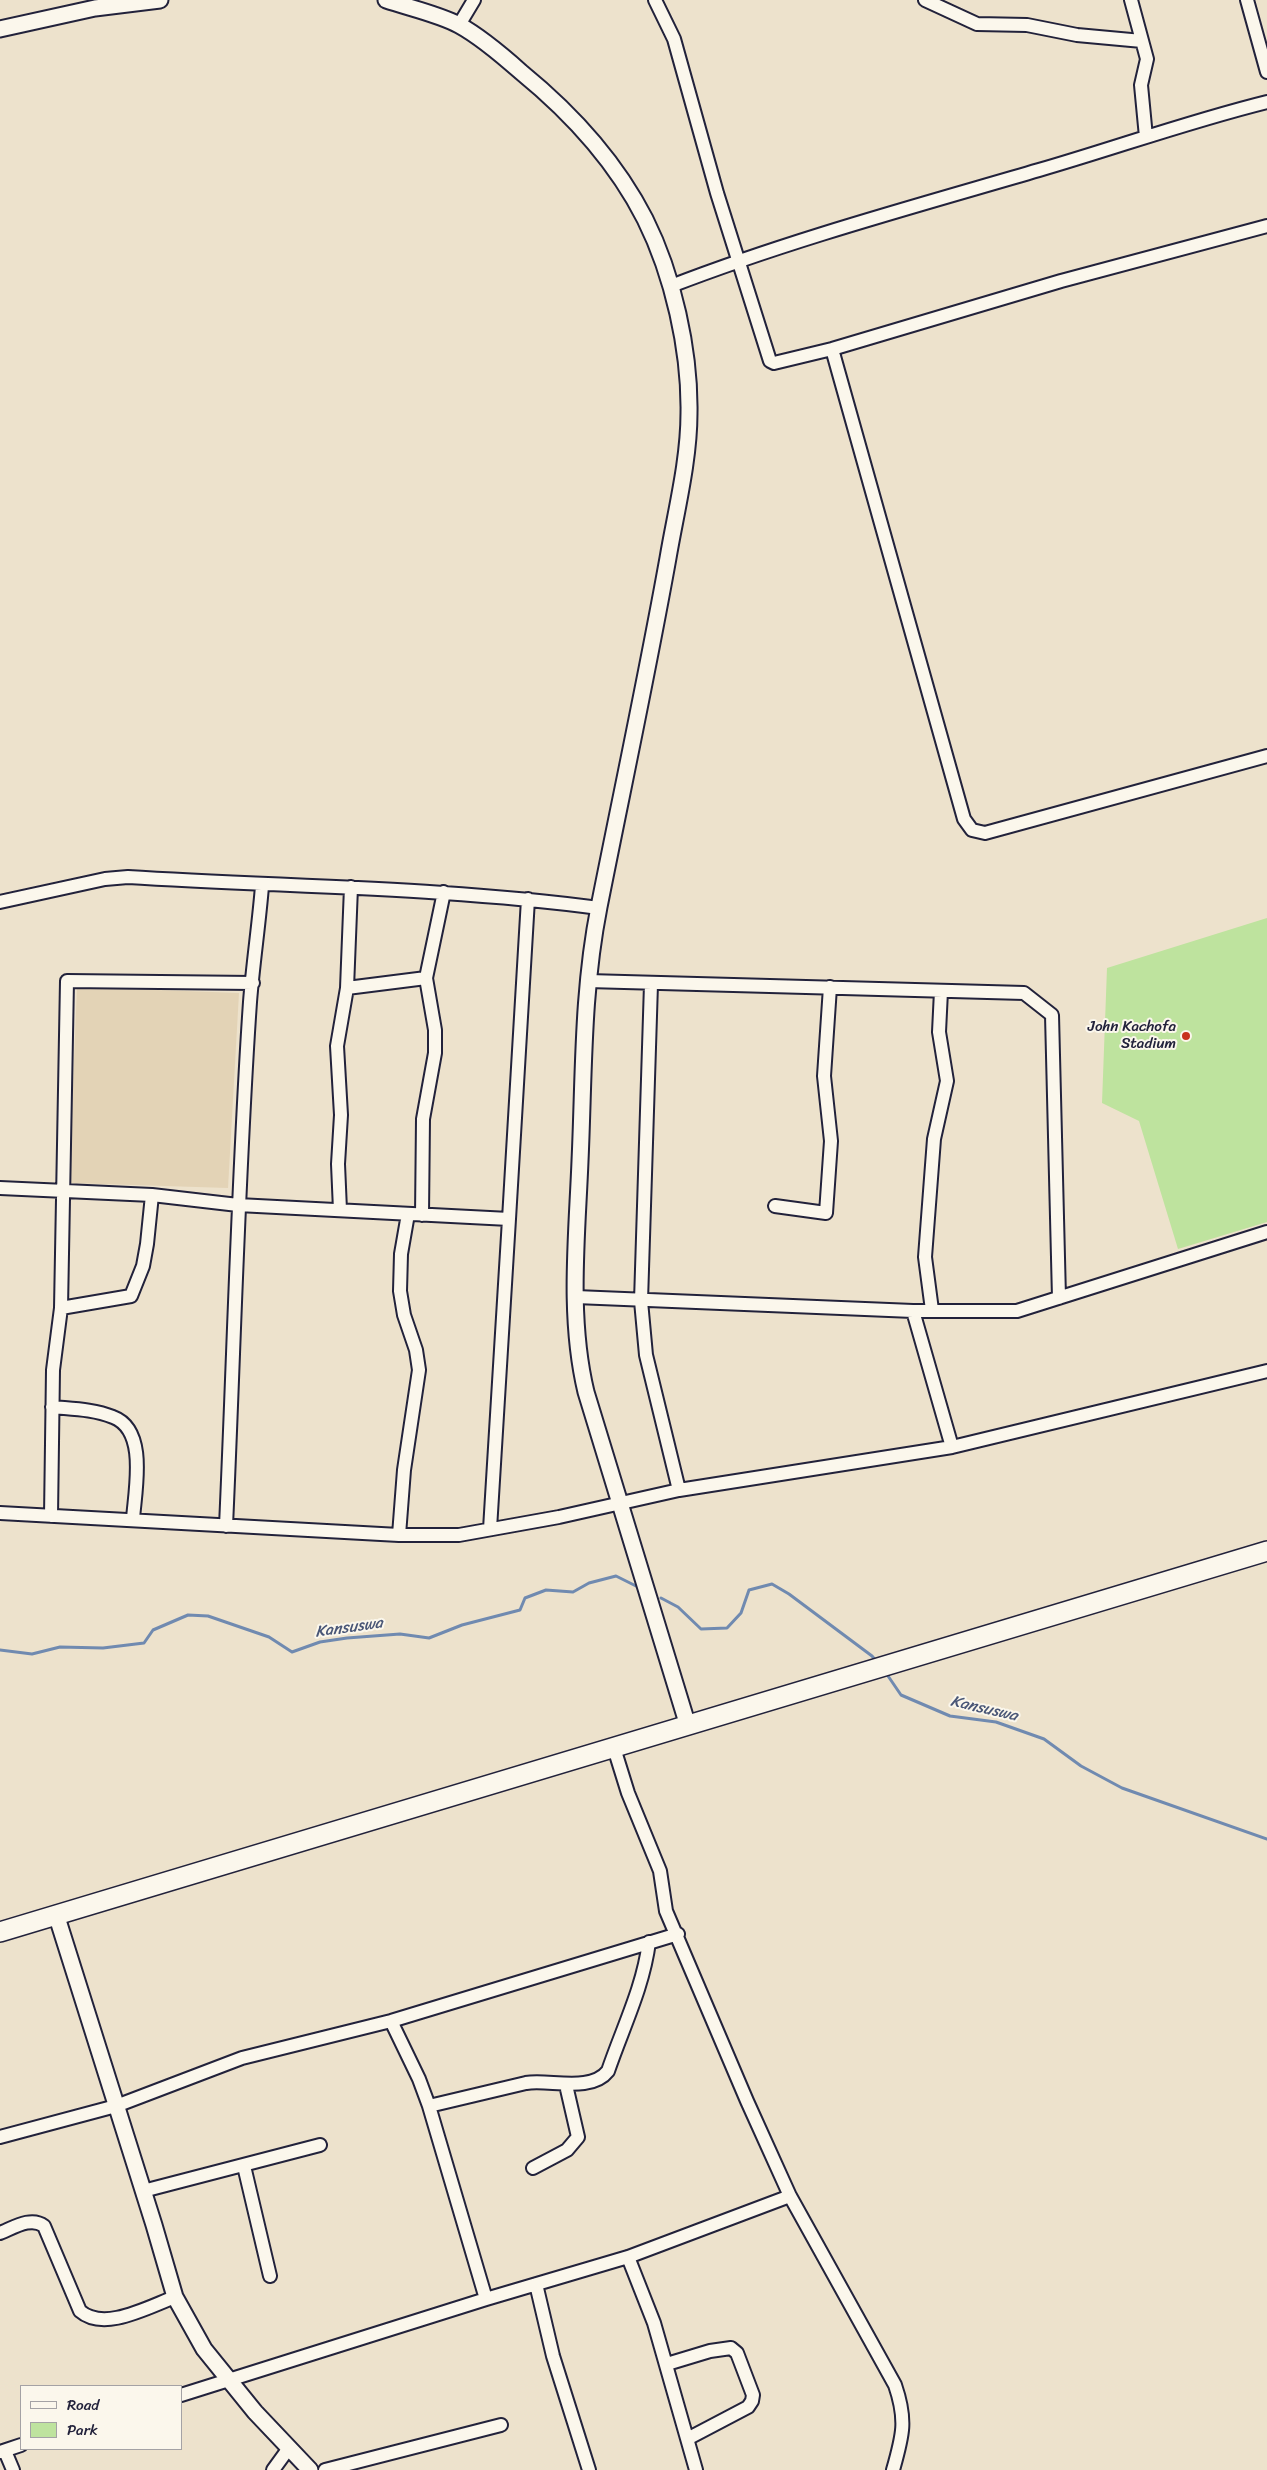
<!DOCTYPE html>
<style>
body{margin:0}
#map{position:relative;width:1267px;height:2470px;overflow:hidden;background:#ede2cc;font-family:Sriracha,sans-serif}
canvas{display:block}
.legend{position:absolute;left:20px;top:2385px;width:162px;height:65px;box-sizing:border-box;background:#fbf7ec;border:1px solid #a4a2a5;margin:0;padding:6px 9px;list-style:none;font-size:15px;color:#22223b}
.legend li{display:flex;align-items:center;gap:10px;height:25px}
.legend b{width:25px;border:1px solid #a4a2a5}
</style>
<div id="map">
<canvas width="1267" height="2470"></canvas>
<ul class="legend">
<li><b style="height:6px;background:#fbf7ec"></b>Road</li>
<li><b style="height:14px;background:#bee39e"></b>Park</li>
</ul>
</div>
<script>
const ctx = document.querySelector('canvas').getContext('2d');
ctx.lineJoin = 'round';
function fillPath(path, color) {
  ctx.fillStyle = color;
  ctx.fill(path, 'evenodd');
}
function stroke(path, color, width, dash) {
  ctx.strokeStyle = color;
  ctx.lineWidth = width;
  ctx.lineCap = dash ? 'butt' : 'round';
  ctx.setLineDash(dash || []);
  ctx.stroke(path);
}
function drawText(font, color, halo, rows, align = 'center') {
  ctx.font = font + ' Sriracha,sans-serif';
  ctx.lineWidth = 4;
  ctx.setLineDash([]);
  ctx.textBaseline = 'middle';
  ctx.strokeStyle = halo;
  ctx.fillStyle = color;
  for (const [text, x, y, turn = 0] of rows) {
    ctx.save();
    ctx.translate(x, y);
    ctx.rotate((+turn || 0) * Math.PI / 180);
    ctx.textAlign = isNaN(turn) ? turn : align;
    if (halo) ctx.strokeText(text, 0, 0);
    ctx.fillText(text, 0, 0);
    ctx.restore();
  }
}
const built = new Path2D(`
 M77,987L239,993L228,1188L69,1183Z`);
const green = new Path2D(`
 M1267,918V1222L1178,1249L1139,1121L1102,1103L1107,968Z`);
const stream = new Path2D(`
 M661,1598L678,1607L701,1629L727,1628L741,1613L749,1590L772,1584L789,1594L872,1656L877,1662
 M0,1650L32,1654L60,1647L103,1648L144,1643L153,1630L188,1615L208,1616L269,1637L292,1652L320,1642L347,1638L400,1634L429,1638L462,1625L520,1610L525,1598L546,1590L573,1592L589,1583L616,1576L640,1588
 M886,1673L901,1695L950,1716L996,1722L1044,1739L1081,1766L1122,1788L1267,1839`);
const minor = new Path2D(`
 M655,0L674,39L717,193L770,361L774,363L832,349L1061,281L1267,226
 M925,0L977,24L1027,25L1077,35L1142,41
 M1131,0L1147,59L1141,85L1146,137
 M1247,0L1267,72
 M459,25L474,0
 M671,286C790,240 916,206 1039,170C1115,148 1190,121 1267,102
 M832,349L964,819L972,830L985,833L1267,756
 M0,902L105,879L128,877C285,887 443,887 599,908
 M588,981L1024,993L1052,1015L1059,1298
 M651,984L641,1301L646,1355L679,1490
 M347,988L426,978
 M0,1188L152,1195L238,1205L509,1219L490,1529
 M775,1206L826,1213L831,1141L824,1076L830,987
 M340,1210L338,1164L341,1115L337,1046L347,988L351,887
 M422,1215L423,1119L435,1053V1030L426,978L444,892
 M509,1219L528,899
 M576,1297L913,1311H1017L1267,1232
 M61,1308L131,1296L143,1266L147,1244L152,1195
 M932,1310L925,1257L934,1139L947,1081L939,1032L941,991
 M913,1311L952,1447
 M52,1407C72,1409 93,1409 113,1417C148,1430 135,1490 133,1519
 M0,1513L399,1535H459L559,1517L679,1490L952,1447L1267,1371
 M51,1516L53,1370L61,1308L67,981L253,983
 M226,1526C234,1351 238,1176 250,1002C253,963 259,924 262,886
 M399,1535L404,1470L419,1370L416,1350L404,1315L400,1291L401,1254L408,1214
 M614,1748L628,1793L660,1871L666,1911L747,2101L790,2196L895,2385C907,2420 903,2435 893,2470
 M391,2021L419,2079L429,2106L486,2299
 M429,2106L526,2083C549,2079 591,2093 608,2071C623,2027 643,1988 649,1942
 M0,2137L116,2106L242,2058L391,2021L678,1934
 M244,2166L270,2276
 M533,2168L567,2150L578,2137L566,2085
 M143,2191L320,2145
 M0,2233C13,2228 31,2216 44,2226L80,2311C104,2332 148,2307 175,2297
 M628,2257L654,2323L696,2470
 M536,2284L553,2356L589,2470
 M667,2364L710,2351L731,2348L737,2353L753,2395L752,2401L748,2407L689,2438
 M181,2395L486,2299L628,2257L790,2196
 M5,2451L13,2470
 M0,2452L21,2445
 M273,2470L289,2448
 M325,2470L501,2425`);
const tertiary = new Path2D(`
 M386,0C410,8 438,14 459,25C481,37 503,56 521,72C570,112 616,162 645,219C673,275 690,350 689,413C689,461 676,511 668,558C647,675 622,791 599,907C582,993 584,1074 580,1161C577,1237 568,1317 586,1392L688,1726
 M0,29L95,8L160,0
 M56,1914L154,2225L175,2297L204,2349L255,2412L310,2470`);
const primary = new Path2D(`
 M0,1932L1267,1551`);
const markers = [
 [1186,1036,5,"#c8321e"]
];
const poiNames = [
 ["John Kachofa",1176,1027],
 ["Stadium",1176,1044]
];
const waterNames = [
 ["Kansuswa",349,1628,-8],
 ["Kansuswa",984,1709,13]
];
fillPath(built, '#e3d3b6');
fillPath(green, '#bee39e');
stroke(stream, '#708ab0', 3);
stroke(minor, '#22223b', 16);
stroke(tertiary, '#22223b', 19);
stroke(primary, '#22223b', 22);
stroke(minor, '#fbf7ec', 12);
stroke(tertiary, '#fbf7ec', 15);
stroke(primary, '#fbf7ec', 19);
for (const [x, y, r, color] of markers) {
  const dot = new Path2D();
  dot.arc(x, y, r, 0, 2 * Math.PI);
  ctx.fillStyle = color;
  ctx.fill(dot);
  stroke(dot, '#fbf7ec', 2);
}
drawText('15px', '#22223b', '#fbf7ec', poiNames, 'right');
drawText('italic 16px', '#495676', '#fbf7ec', waterNames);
</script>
